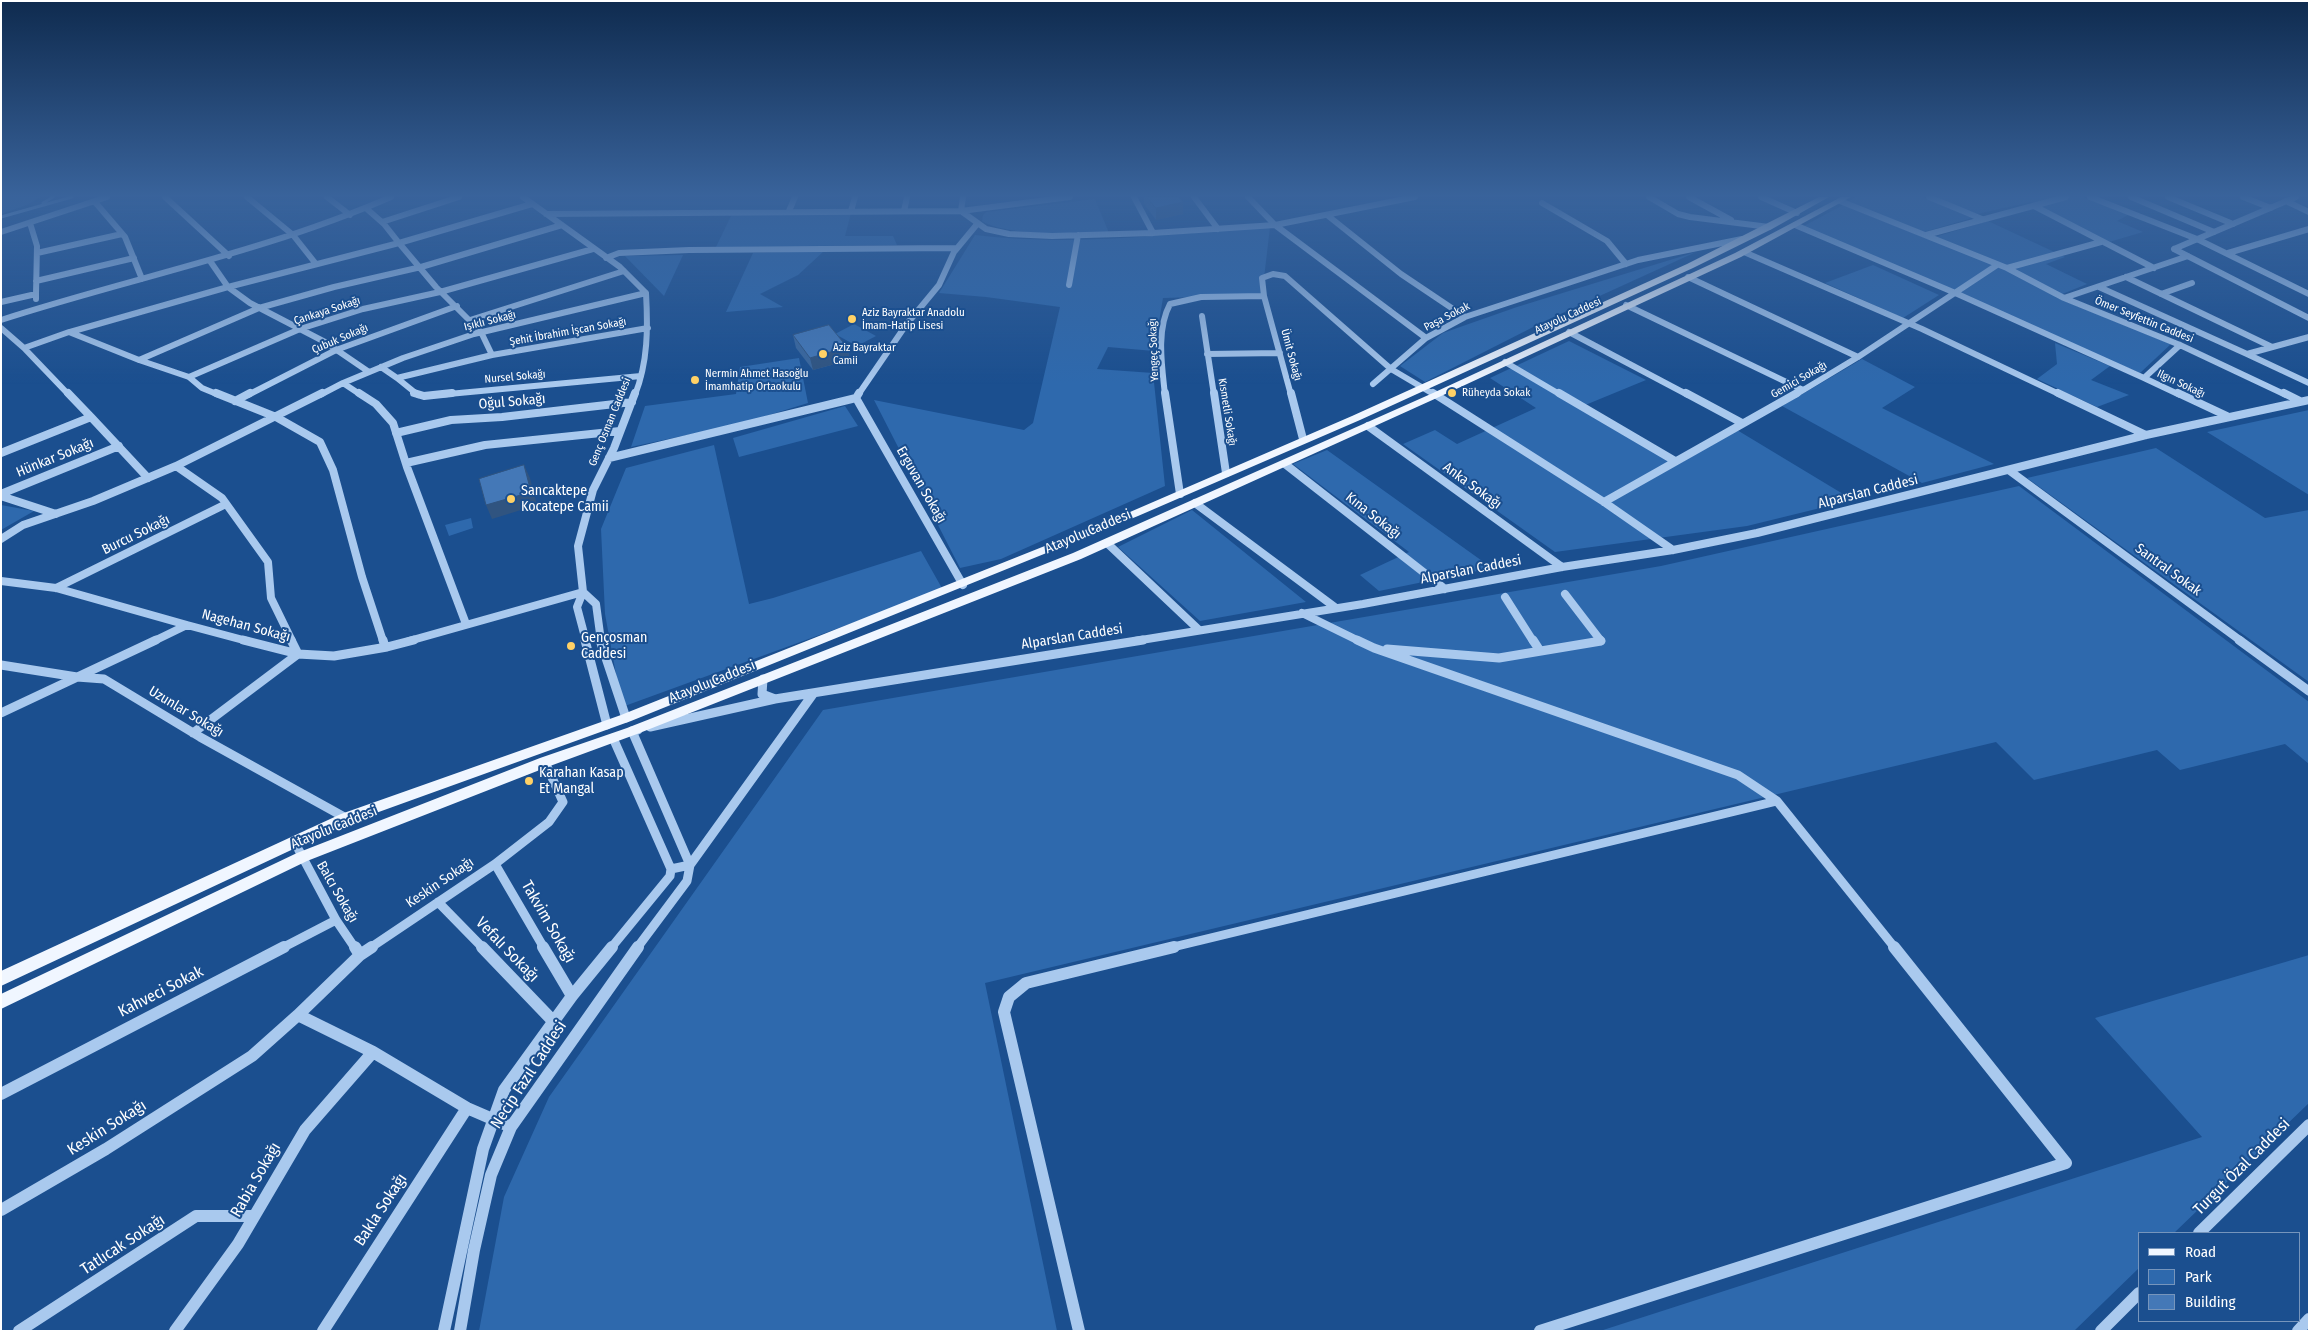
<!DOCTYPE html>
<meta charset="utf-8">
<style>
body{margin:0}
#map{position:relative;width:2310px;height:1332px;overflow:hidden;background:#1b4f8f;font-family:"Fira Sans Condensed",sans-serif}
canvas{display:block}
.frame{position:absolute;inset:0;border:2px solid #fff;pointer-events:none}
.legend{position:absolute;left:2138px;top:1232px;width:162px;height:90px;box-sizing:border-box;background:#1b4f8f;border:1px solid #7695bc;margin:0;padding:6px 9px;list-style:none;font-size:15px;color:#fff}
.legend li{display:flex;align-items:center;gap:10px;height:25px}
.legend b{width:25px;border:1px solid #7695bc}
</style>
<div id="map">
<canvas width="2310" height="1332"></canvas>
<div class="frame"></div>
<ul class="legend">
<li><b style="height:6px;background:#f0f6ff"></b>Road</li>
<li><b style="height:14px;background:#2e69ad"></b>Park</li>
<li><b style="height:14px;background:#4478b7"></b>Building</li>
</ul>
</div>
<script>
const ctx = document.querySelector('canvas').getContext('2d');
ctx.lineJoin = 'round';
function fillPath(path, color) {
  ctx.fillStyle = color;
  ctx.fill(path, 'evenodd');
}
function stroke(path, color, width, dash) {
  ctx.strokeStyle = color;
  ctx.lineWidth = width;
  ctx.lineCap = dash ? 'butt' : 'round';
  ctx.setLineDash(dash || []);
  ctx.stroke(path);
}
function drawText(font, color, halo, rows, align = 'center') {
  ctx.font = font + ' "Fira Sans Condensed",sans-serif';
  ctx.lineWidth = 4;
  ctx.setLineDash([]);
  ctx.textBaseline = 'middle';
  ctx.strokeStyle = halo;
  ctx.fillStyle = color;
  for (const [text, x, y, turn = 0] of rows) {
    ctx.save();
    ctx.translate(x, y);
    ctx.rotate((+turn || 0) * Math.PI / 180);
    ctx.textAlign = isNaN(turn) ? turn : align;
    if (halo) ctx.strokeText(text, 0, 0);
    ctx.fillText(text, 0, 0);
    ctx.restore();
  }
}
const green = new Path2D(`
 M1,197H41L27,205L1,214Z
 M1856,197H1922L1972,218L1924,232L1847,202Z
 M1935,197H2082L2130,214L2117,221L2143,232L2109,242L2031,202L1977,214Z
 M1095,199L1109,233C1077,233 1007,237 982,221L983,215L986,212Z
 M1843,205L1928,239L1988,221L2065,257L2046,264L2087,284L2055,297L2171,344L2140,373L1800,228Z
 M851,213L845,236H893L897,245L716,247L732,214Z
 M1270,227L1262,295L1163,298L1154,351L1108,347L1097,369L1153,373L1165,486L1001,559L960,568L874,400L1024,430L1033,423L1060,307L986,297L939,293L975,235C1073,247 1172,234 1270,227Z
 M824,251L798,275L760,294L783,307L726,312L753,253Z
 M1696,252L1547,320L1425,382L1400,366L1443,333L1517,307Z
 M683,255L664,296L625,256Z
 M1873,265L1939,295L1903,318L1825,283Z
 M854,324L876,336L857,346L835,334Z
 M1569,341L1646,380L1578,408L1677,465L1737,430L1853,500L1747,526L1555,552L1403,444L1435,430L1457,444L1536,408L1490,378Z
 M2055,343L2110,366L2091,380L2129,395L2097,407L2037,379L2057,364Z
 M799,358L808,403L743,423L631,447L645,406L736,394L740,367Z
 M1862,359L1915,387L1882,408L1994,464L1922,483L1782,406Z
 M845,406L858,426L739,457L733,438Z
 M2309,410V495L2207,432Z
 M714,445L749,604L773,598L921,551L943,590L622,707L605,614L601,529L626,468Z
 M2156,448L2265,518L2309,510V682L2027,478Z
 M1327,450L1492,568L1379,591L1360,575L1409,552L1293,464Z
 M2019,486L2309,702V764L2285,744L2180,770L2157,750L2034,780L1996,742L985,983L1057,1331H479L504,1197L549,1097L823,710L1661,566Z
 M1,505L34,511L1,530Z
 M1192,510L1306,602L1200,621L1118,547Z
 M471,518L473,528L449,536L445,525Z
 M2309,955V1103L2174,1233H2139V1268L2074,1331H1600L2202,1137L2095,1018Z`);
const stream = new Path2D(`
 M43,203L53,197
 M1,217L72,197`);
const minorFar3 = new Path2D(`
 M165,197L229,256
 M247,197L293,235L316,264
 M327,197L350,215
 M523,197L620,267L646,293C648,328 648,362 635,395
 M963,197L961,211L986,229L1009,234L1052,236L1153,233L1275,225L1415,197
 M1134,197L1153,233
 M1194,197L1218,229
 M1248,197L1275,225L1426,338
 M1649,197L1678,214L1690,217L1769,227
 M1689,197L1731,220
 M1761,197L1797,213
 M1929,197L1982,219
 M2090,197L2197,239L2309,294
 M2131,197L2214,232
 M2168,197L2233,224
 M2243,197L2271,208
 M1840,201L2007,268L2064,298L2180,345L2286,395
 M2286,201L2309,212
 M95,202L125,237L142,279
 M1542,203L1607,241L1626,264
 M2034,206L2154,268
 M789,211L795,197
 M851,211L855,197
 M904,211L907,197
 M546,214L961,211L1070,197
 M1327,215L1401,274L1465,317
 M382,222L459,197
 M30,223L37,246L36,294
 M1795,225L1953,292L2144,378
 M1,232L107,197
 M1926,235L2066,197
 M2174,249L2309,318
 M2174,249L2296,197
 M1744,252L1922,329L2061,395
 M37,253L122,234
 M2228,253L2309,229
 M606,258L619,253L689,250L956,248
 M210,261L228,287L250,303L325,342L369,372
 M2007,268L2101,242
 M1688,277L1858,357
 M2126,277L2272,347
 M36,281L134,258
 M1069,285L1078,235
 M2099,287L2247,354
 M2161,294L2192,283
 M2064,298L2188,256
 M1,302L36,294V299
 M1626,305L1803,390
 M1202,316L1214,395
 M1,320C131,278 265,252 391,197
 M470,320L624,271
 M1,328L24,348
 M70,332L228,287L399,243L384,224L367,209
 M1569,332L1688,395
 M2309,337L2247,354L2309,383
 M2180,345L2144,378L2180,395
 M1207,354L1280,353
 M492,355L648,328
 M139,360L259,308L334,287L421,267L562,225
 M1505,362L1561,395
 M381,367L397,378L492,355L481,332L436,287L399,243L532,204
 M189,377L300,329L363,309L440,292L593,249
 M397,378L418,395
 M343,383L403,358L474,334L646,293
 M1373,384L1426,338L1465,317L1638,260L1742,239
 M69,395L24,348L69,332L139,360L189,377L202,388L219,395
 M248,395L336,350L457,306
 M320,395L343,383L361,395
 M438,395L641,376
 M858,395L906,325L939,285L954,252L978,223
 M1165,395C1162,366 1156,330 1170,304L1201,297L1264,296
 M1291,395L1264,296L1262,278L1273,274L1285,276L1391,369L1435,395
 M1795,395L1858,357L1997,265`);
const minorFar2 = new Path2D(`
 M216,393L276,417L320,442L333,470L362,577L383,641
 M359,393L376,404L393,423L407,467L466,624
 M414,393L424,396L452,393
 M1165,393L1180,494
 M1214,393L1226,473
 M1291,393L1303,439
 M1433,393L1604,502L1673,550
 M1559,393L1675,461
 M1686,393L1742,423
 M2058,393L2146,435
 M2178,393L2227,416
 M2284,393L2300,401
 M856,398L963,585
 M235,401L250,393
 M91,417L148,478
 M1368,426L1562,567
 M396,433L451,420L502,417L632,402
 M1,453L91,417L68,393
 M609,458L856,398L859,393
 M406,463L485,445L620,431
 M1285,464L1445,589
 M176,466L322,393
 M2010,471L2241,641
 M1,494L119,446
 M1,496L56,514
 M1604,502L1797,393
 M1195,503L1336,608
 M1,539L23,525L93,501L176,466L222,498L268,562L271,598L292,641
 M1107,543L1199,630
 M1,581L56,588L187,625L154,641
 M56,588L226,504
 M583,592L596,604L601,641
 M1565,594L1601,641
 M1505,597L1533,641
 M1302,613L1359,641
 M187,625L247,641
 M409,641L583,592
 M586,641L577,607L583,592L578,546L593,490L614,448L635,393
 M1135,641L1363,604L1562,567L1673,550L1757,533L2146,435L2309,400`);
const minorFar1 = new Path2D(`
 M243,640L298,654
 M291,640L298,654
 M383,640L385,647
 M585,640L607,725
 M600,640L626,718
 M1357,640L1374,648L1738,775L1777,801L1895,948
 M1533,640L1540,651
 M2239,640L2309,691
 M1387,649L1499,658L1601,641L1600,640
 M1,665L77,677L104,679L200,737L346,818
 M763,679L762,694L775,699
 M1,713L156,640
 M650,727L775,699L1143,640
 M638,730L632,731L690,865
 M193,733L298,654L334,656L387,647L414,640
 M294,841L336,920L355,948
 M495,864L544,948
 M671,869L690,865
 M438,902L483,948
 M282,948L336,920
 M370,948L495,864L549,822L563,802L545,762
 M611,948L670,876L671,869L613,738
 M637,948L687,881L690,865L813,694
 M1169,948L1777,801`);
const minor = new Path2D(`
 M355,947L360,955
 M482,947L553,1021
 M543,947L572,996
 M298,1015L360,955L372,947
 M1,1094L284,947
 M1,1210L106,1149L252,1056L298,1015L373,1052L467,1108L511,1127
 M2199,1233L2309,1125
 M19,1331L196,1216H253
 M175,1331L238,1244L305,1130L373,1052
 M323,1331L467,1108
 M444,1331L483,1149L504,1090L572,996L612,947
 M460,1331L474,1250L491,1175L511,1127L638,947
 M1079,1331L1004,1012L1009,997L1026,983L1174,947
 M1540,1331L2066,1163L1894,947
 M2101,1331L2139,1293
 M2298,1331L2309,1319`);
const major = new Path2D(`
 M1819,197H1829L1772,229L1693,268L1360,420L1138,516L631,721L351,822L1,986V971L341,814L621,715L1130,512L1352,416L1687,264Z
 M1841,197H1851L1741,257L1439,397L1081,559L637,734L550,766L307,861L1,1009V994L297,853L540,758L627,728L1073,553L1433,393L1735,253Z`);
const wall = new Path2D(`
 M1144,197H1178L1183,202V214L1156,220L1144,204Z
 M793,335L847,347L850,360L813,370L796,348Z`);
const shadedWall = new Path2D(`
 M1183,202V214L1156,220V208Z
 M847,347L850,360L813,370L810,358Z
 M524,465L530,478L537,505L492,519L486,505Z`);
const building = new Path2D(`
 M1147,197H1178L1183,202L1156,208Z
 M829,325L847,347L810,358L793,335Z
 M524,465L531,492L486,505L479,479Z`);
const markers = [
 [852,319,5,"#ffd166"],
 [823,354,5,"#ffd166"],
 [695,380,5,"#ffd166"],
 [1452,393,5,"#ffd166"],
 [511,499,5,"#ffd166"],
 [571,646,5,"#ffd166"],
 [529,781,5,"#ffd166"]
];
const farStreetnames = [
 ["Çankaya Sokağı",327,311,-18],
 ["Atayolu Caddesi",1568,316,-25],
 ["Paşa Sokak",1447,317,-27],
 ["Ömer Seyfettin Caddesi",2144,320,22],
 ["Işıklı Sokağı",490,321,-14],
 ["Şehit İbrahim İşcan Sokağı",568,332,-10],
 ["Çubuk Sokağı",340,339,-23],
 ["Yengeç Sokağı",1154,350,-92],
 ["Ümit Sokağı",1291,355,75],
 ["Nursel Sokağı",515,377,-5],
 ["Gemici Sokağı",1799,380,-30],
 ["Ilgın Sokağı",2181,384,25],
 ["Kısmetli Sokağı",1227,412,81],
 ["Genç Osman Caddesi",610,422,-68]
];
const farPoinames = [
 ["Aziz Bayraktar Anadolu",862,313],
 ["İmam-Hatip Lisesi",862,326],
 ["Aziz Bayraktar",833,348],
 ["Camii",833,361],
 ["Nermin Ahmet Hasoğlu",705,374],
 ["İmamhatip Ortaokulu",705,387],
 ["Rüheyda Sokak",1462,393]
];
const streetNames = [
 ["Oğul Sokağı",512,402,-5],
 ["Hünkar Sokağı",55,458,-22],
 ["Erguvan Sokağı",921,485,60],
 ["Anka Sokağı",1472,486,36],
 ["Alparslan Caddesi",1868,492,-14],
 ["Kına Sokağı",1373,516,38],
 ["Atayolu Caddesi",1088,532,-23],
 ["Burcu Sokağı",136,535,-26],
 ["Alparslan Caddesi",1471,570,-11],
 ["Santral Sokak",2168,570,36],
 ["Nagehan Sokağı",246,626,15],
 ["Alparslan Caddesi",1072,637,-9],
 ["Atayolu Caddesi",712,682,-22],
 ["Uzunlar Sokağı",186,712,31],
 ["Atayolu Caddesi",334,828,-22],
 ["Keskin Sokağı",440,883,-34],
 ["Balcı Sokağı",337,892,60]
];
const poiNames = [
 ["Sancaktepe",521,491],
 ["Kocatepe Camii",521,507],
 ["Gençosman",581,638],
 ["Caddesi",581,654],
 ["Karahan Kasap",539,773],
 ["Et Mangal",539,789]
];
const nearStreetnames = [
 ["Takvim Sokağı",548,922,60],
 ["Vefalı Sokağı",507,950,46],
 ["Kahveci Sokak",161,992,-27],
 ["Necip Fazıl Caddesi",529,1075,-57],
 ["Keskin Sokağı",107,1128,-32],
 ["Turgut Özal Caddesi",2242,1167,-45],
 ["Rabia Sokağı",256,1180,-60],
 ["Bakla Sokağı",381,1210,-57],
 ["Tatlıcak Sokağı",123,1245,-33]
];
fillPath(green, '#2e69ad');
stroke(stream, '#9cc4f0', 3);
stroke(minorFar3, '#a9c9ee', 6);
stroke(minorFar2, '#a9c9ee', 8);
stroke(minorFar1, '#a9c9ee', 9);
stroke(minor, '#a9c9ee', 12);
fillPath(major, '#f0f6ff');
fillPath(wall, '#3a679d');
fillPath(shadedWall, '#305480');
fillPath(building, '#4478b7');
stroke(building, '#305480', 1);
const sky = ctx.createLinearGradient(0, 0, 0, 384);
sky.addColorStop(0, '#0f2b4f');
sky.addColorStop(0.51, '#39639b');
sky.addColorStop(1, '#39639b00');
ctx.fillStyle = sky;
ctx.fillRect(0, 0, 2310, 384);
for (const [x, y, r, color] of markers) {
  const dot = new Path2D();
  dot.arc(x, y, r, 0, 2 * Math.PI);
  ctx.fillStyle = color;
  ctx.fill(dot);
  stroke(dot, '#1b4f8f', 2);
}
drawText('11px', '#fff', '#1b4f8f', farStreetnames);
drawText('11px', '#fff', '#1b4f8f', farPoinames, 'left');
drawText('14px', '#fff', '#1b4f8f', streetNames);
drawText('14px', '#fff', '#1b4f8f', poiNames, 'left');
drawText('16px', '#fff', '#1b4f8f', nearStreetnames);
</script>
